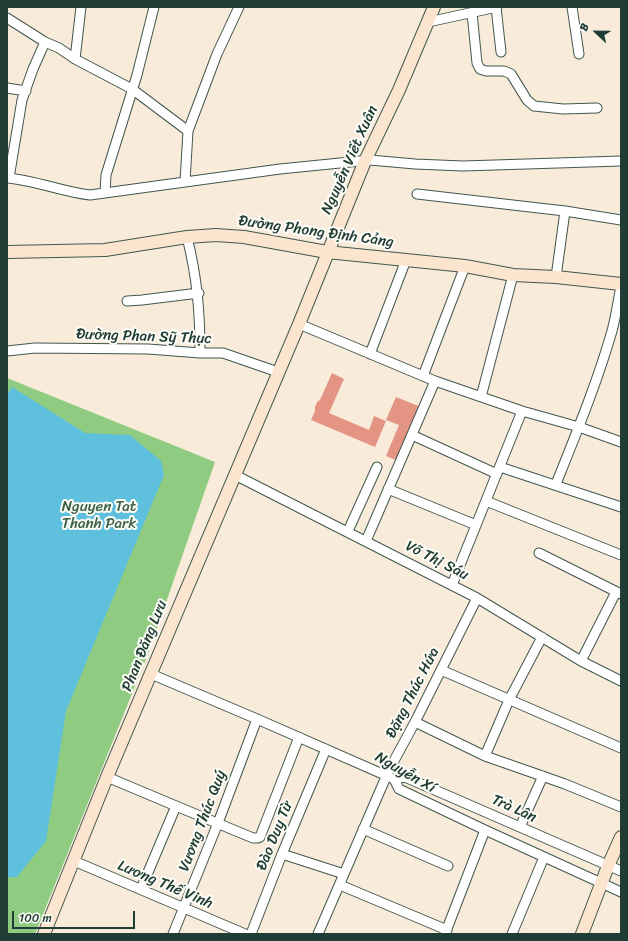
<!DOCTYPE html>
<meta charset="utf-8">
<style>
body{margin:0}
#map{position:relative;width:628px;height:941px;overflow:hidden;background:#f8ebda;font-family:Sriracha,sans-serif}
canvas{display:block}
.frame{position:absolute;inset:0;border:8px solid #1f3d34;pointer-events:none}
.north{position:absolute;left:576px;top:12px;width:40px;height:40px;-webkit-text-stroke:3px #fdfcf7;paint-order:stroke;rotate:292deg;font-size:11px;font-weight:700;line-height:16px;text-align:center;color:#1f3d34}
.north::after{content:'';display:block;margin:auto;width:14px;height:18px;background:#1f3d34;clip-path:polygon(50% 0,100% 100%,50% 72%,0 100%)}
.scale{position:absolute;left:12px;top:911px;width:123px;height:18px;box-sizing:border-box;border:2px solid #1f3d34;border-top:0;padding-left:5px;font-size:12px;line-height:14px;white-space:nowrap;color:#1f3d34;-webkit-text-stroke:3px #fdfcf7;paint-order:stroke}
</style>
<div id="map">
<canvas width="628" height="941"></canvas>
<div class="frame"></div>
<div class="north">B</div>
<div class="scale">100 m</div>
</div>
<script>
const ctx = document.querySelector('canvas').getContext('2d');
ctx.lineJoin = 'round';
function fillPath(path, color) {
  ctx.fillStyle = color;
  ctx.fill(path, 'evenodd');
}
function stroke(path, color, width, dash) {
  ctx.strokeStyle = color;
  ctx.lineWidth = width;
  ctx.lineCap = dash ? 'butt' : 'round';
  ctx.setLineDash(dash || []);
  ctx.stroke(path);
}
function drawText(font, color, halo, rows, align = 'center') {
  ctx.font = font + ' Sriracha,sans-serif';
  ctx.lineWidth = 4;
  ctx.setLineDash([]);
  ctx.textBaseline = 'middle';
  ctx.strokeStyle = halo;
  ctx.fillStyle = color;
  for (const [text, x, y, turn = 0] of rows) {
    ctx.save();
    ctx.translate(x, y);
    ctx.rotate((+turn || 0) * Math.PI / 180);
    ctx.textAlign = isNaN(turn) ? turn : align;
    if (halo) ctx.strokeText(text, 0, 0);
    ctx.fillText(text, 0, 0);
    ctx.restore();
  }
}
const green = new Path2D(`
 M7,378L215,462L148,654L35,934H7Z`);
const water = new Path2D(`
 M12,387L85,433L130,435L161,461L164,475L66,711L46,841L17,877H7V395Z`);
const building = new Path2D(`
 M332,373L344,379L329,413L369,430L374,416L386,421L375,447L311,420L315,411V407L317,402L320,400Z
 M396,397L421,407L398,461L386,456L399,425L386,420Z`);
const street = new Path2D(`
 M496,7L501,52
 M572,7L579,54
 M472,13L477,63L480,69L486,71H504L511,74L527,100L534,106L563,109L597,108
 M7,18L45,42L59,48L75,59L132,89L188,131
 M428,22L497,7
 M75,59L81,7
 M7,88L26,91
 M7,178C35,180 62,192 90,195L280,169L370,160L415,164L463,166L621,161
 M9,178L22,100L33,69L45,42
 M185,182L188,131L217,54L239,7
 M105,193L106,175L137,75L154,7
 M417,194L565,211L621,220
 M187,237C197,277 200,311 200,353
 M556,277L565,211
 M127,301L142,300L199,293
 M299,324L435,381L522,411L579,427L621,442
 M7,351L35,348L148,349L200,353H223L278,372
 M370,354L406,260
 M423,376L465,266
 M481,397L513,275
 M412,435L497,474
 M500,467L621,507
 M235,475L477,598L581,661L621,681
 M556,484C576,434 597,383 612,331C616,316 618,301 621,286
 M388,489L476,525
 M486,501L621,555
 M348,531L377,467
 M366,541L435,381
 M539,553L621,594
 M452,585L522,411
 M581,661L616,592
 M441,670L621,748
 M151,674L257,719L394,779L399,789L485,830L621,892
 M415,722L485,756L565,784L621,807
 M485,756L509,700L542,637
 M107,777L176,806
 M394,779L405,777L621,871
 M520,827L543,776
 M363,829L448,866
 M282,854L344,874
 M74,861L245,934
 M340,885L447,930
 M141,889L176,806L253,838H258L260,837L299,737
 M173,934L218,823L257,719
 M251,934L282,854L326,749
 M318,934L389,770L415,722L477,598
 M445,934L485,830
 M512,934L544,857`);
const secondary = new Path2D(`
 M7,252L105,250L187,237L216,235L244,237L327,252L465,266L513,275L556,277L621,284
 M44,934L107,777L299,324L365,161L399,90L434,7
 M582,934L608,866L621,837`);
const streetNames = [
 ["Nguyễn Viết Xuân",350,160,-66],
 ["Đường Phong Định Cảng",316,232,8],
 ["Đường Phan Sỹ Thục",144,337,2],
 ["Võ Thị Sáu",437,561,27],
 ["Phan Đăng Lưu",145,646,-68],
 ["Đặng Thúc Hứa",413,693,-63],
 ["Nguyễn Xí",405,773,30],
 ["Trà Lân",514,809,24],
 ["Vương Thúc Quý",203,821,-69],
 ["Đào Duy Từ",275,836,-68],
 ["Lương Thế Vinh",165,885,23]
];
const parkNames = [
 ["Nguyen Tat",99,507],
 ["Thanh Park",99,524]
];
fillPath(green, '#8fcc81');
fillPath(water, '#5fc0dd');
fillPath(building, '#e49482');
stroke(street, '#40574d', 11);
stroke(secondary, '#40574d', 14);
stroke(street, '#fff', 9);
stroke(secondary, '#fce5cf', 12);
drawText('15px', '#1f3d34', '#fdfcf7', streetNames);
drawText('15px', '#3b6147', '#fdfcf7', parkNames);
</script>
